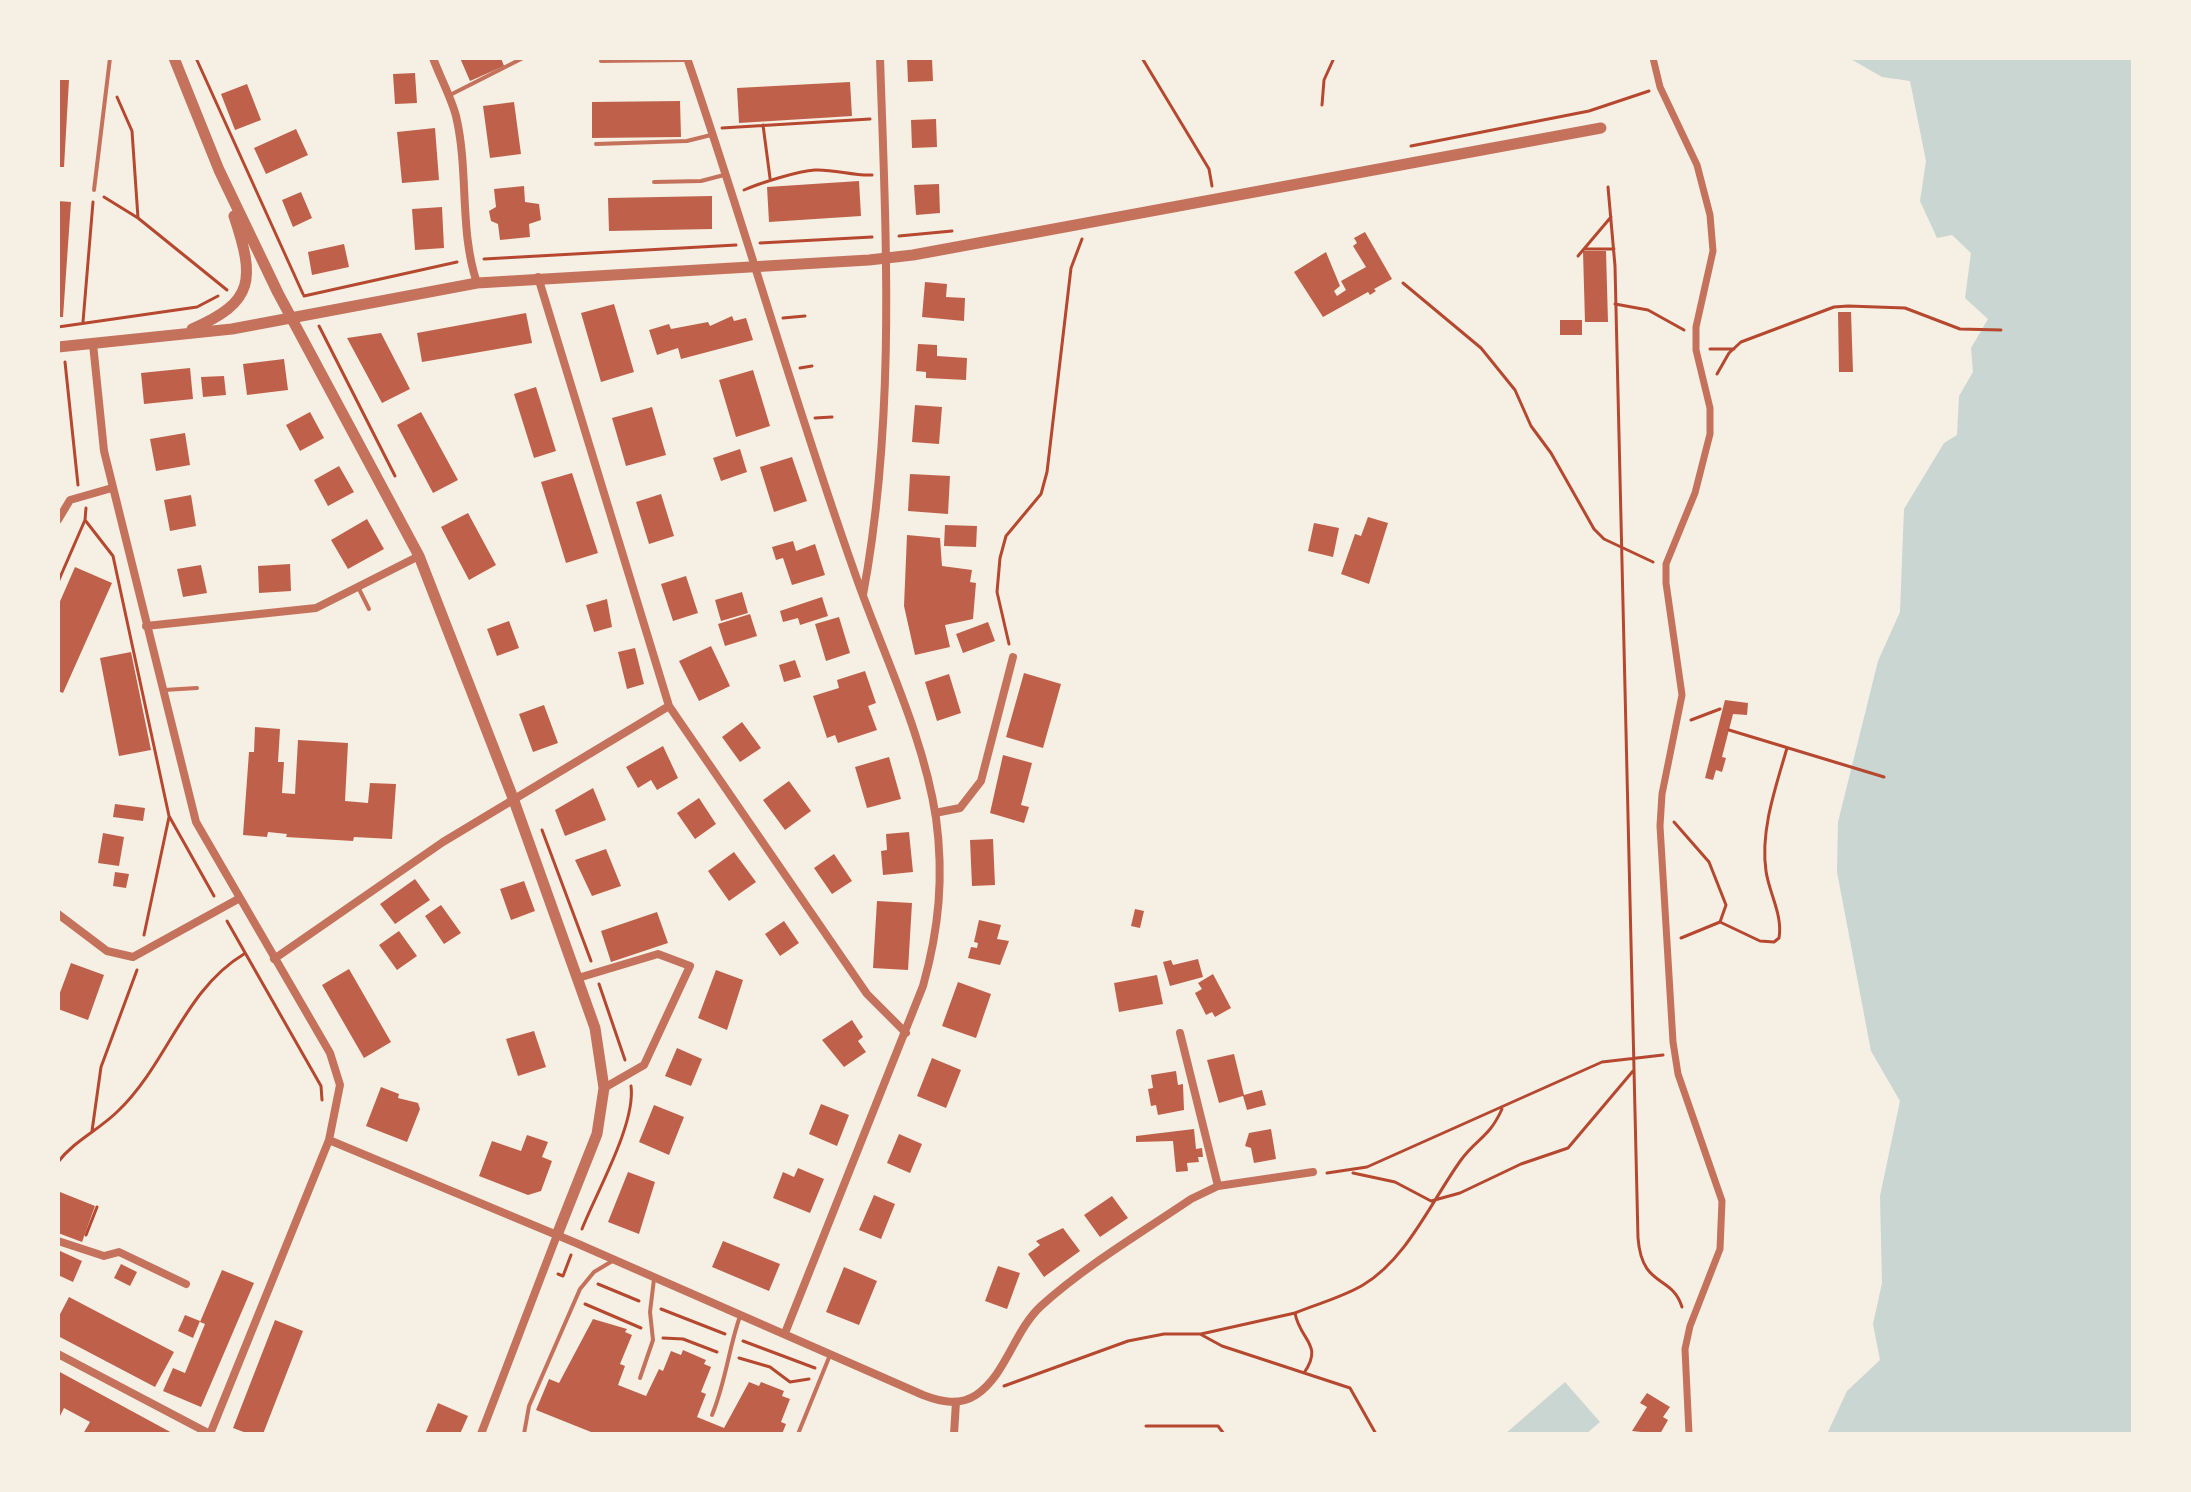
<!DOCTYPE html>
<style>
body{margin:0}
#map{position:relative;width:2191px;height:1492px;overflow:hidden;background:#f6efe4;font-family:"Source Serif 4",serif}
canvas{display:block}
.frame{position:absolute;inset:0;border:60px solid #f6efe4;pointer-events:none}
</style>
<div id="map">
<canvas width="2191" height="1492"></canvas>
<div class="frame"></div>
</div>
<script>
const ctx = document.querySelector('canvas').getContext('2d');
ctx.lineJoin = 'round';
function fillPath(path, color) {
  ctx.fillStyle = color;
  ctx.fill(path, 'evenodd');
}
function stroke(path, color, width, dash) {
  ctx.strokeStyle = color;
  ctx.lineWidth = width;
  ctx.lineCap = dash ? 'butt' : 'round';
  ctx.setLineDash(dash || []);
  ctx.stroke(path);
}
const water = new Path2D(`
 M1849,58H2133V1434H1827L1847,1391L1880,1360L1873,1324L1882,1283L1880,1196L1900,1101L1871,1051L1837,872L1838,822L1878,661L1900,612L1904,509L1944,443L1957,435L1959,396L1973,372L1971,348L1988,319L1965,298L1971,253L1952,235L1937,238L1920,201L1926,161L1910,81L1882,77Z
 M1565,1382L1600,1422L1586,1434H1505Z`);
const building = new Path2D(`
 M460,58H501L504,66L470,81Z
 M907,58H932L933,81L908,82Z
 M415,73L417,103L395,104L393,74Z
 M58,80H69L64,167H58Z
 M850,82L852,116L739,123L737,88Z
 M247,84L261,120L235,130L221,94Z
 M680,101L681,137L592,138V102Z
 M514,102L521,154L490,158L483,106Z
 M936,119L937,147L912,148L911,120Z
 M435,128L439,180L402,183L397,132Z
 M296,129L308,155L266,174L254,148Z
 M859,181L861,216L769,222L767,187Z
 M939,184L940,213L916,215L914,185Z
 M524,186L525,202L539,204L541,220L529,224L530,237L500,240L498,224L491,221L489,211L496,207L494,189Z
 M301,192L312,218L293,227L282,200Z
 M712,196V229L609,231L608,198Z
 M58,201L71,202L63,317H58Z
 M442,207L444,248L415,250L412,209Z
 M1365,232L1392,279L1374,289L1376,291L1370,295L1368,292L1323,317L1294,272L1326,252L1340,286L1334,291L1337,296L1346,290L1341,281L1366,267L1353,246L1357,243L1354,238Z
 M344,244L349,267L312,275L308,252Z
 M1583,251H1606L1608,322H1585Z
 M925,282L947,284L946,297L965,298L964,321L922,317Z
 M614,304L634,372L601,382L581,313Z
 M1838,312H1851L1853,372H1839Z
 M526,313L532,343L422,362L417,333Z
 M732,316L734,321L746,318L753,340L681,359L678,348L657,355L649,330L669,324L671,329L708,322L710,326Z
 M1560,320H1582V335H1560Z
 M381,333L410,389L382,403L347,338Z
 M918,344L937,345V356L967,358L966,380L926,378V372L916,371Z
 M284,359L288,390L247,395L243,364Z
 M190,368L193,399L144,404L141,373Z
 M753,370L770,426L736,437L719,380Z
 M224,376L226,395L203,397L201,377Z
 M536,387L556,451L534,458L514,394Z
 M915,405L942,407L939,444L912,442Z
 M652,407L666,455L626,466L612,418Z
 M310,412L324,438L300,451L286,425Z
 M421,412L458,480L433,493L397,425Z
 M185,433L190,465L156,471L150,439Z
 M740,449L747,472L721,481L713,458Z
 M792,457L807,501L774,512L760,467Z
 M339,466L354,492L328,506L314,480Z
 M572,473L598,553L566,563L541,482Z
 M910,474L950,476L948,514L908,511Z
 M661,494L674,536L649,544L636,502Z
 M191,495L196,526L170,531L164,500Z
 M468,513L496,565L469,580L441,527Z
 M1368,517L1388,523L1369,584L1341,574L1355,534L1361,536Z
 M367,519L384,549L348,569L331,540Z
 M1314,523L1339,528L1333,557L1308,551Z
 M945,525L977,526L976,547L944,546Z
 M907,535L940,538L942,566L972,570L970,582L976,583L973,619L945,625L950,647L915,655L904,606Z
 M793,541L796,551L815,544L825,575L792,585L783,558L776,560L772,547Z
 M290,564L291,591L259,593L258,566Z
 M201,565L207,593L183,597L177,569Z
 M75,567L112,583L63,693L58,691V606Z
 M686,576L698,613L673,621L661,584Z
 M742,592L748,613L721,621L715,600Z
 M822,597L828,616L800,625L798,618L783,622L780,611Z
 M607,599L612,627L594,632L586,605Z
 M750,614L757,636L725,646L718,624Z
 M839,617L850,653L826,661L815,624Z
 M509,621L519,648L497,656L487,629Z
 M988,622L995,641L963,653L956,634Z
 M711,646L730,686L699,701L679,661Z
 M635,648L644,684L627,689L618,652Z
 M131,652L151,750L119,756L100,658Z
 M795,660L801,677L784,682L779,665Z
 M865,671L876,703L868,706L877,730L838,743L835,735L827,738L813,696L839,688L837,680Z
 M1024,673L1061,684L1043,748L1006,737Z
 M949,674L961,713L937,721L925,682Z
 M1725,700L1748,703L1747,715L1733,714L1722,757L1726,758L1722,772L1716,770L1713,780L1705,778Z
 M544,705L558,743L533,752L519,714Z
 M742,722L761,748L740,762L722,737Z
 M255,727L280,729L278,762H284L282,793L295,794L298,740L348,743L345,801L368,803L370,783L396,784L392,839L354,837L353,841L286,837L287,834L268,832L267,837L243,835L249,752H254Z
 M663,746L678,778L657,790L651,780L638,788L626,767Z
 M1003,755L1032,763L1021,805L1029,807L1024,823L990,813Z
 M889,757L901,799L867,808L855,767Z
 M789,781L811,811L785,830L763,800Z
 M593,788L606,820L565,836L555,810Z
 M699,798L716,824L695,839L677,813Z
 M115,804L145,808L143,821L113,817Z
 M909,832L913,872L883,875L881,851L887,850L886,834Z
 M103,833L124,837L119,866L98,863Z
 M993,839L995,885L972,886L970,840Z
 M606,849L621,886L592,896L575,860Z
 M734,852L756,882L729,901L708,871Z
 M834,854L852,881L832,894L814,868Z
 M115,872L129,874L126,888L113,886Z
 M415,879L430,900L395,924L380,904Z
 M524,881L535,911L511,920L500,889Z
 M877,901L912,903L908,970L873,968Z
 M441,905L461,933L444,944L425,916Z
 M1135,909L1144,911L1140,928L1131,926Z
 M657,912L668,943L611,962L601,931Z
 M979,920L1001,925L997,939L1009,941L1000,965L968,958L971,947L977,948L978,943L974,942Z
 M784,921L799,943L780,956L765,934Z
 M399,931L417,956L397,970L379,945Z
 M1198,959L1203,977L1170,986L1163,962L1171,960L1173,965Z
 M71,963L104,975L88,1020L58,1009V998Z
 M349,969L391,1042L364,1058L322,985Z
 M716,970L743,980L727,1030L698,1018Z
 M1213,974L1231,1008L1215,1017L1212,1012L1206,1015L1195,993L1202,989L1198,983Z
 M1157,975L1163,1004L1119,1012L1114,983Z
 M958,982L991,994L976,1038L942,1026Z
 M852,1020L863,1037L858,1041L866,1052L844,1067L822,1040Z
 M534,1031L546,1067L518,1076L506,1039Z
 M677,1048L702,1059L691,1086L665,1076Z
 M1234,1054L1244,1095L1262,1090L1266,1105L1247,1110L1243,1096L1219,1103L1207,1060Z
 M932,1058L961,1070L946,1108L917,1096Z
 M1176,1071L1178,1085L1183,1084L1184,1110L1158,1115L1156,1105L1151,1106L1148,1089L1153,1088L1151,1075Z
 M381,1087L399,1094L398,1098L418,1103L420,1109L407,1142L366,1126Z
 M821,1104L849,1115L837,1146L809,1134Z
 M654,1105L684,1117L669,1155L639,1142Z
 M1194,1129L1196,1149L1202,1148L1203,1157H1198L1199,1162L1187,1163L1188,1171L1176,1172L1173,1141L1136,1142V1136Z
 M1271,1129L1276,1159L1254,1163L1251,1148L1245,1146L1249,1133Z
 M899,1134L922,1144L910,1173L887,1163Z
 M527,1135L548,1142L542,1157L552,1161L541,1191L528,1195L479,1176L492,1141L521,1151Z
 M798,1168L824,1179L810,1213L773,1198L783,1172L794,1177Z
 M628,1172L655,1182L639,1234L608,1222Z
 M60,1192L95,1206L82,1242L58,1233Z
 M874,1195L895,1204L881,1239L859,1230Z
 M1112,1196L1128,1218L1100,1237L1084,1215Z
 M1063,1228L1080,1251L1044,1277L1028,1254L1040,1245L1036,1241Z
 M723,1241L780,1264L769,1291L712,1267Z
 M58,1250L82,1261L73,1282L58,1275Z
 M121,1264L137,1272L130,1286L114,1278Z
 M998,1266L1020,1273L1007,1309L985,1301Z
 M844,1267L877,1281L859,1325L826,1312Z
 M222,1270L254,1283L201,1407L163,1391L173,1368L185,1373L205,1324L200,1322Z
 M69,1297L174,1352L155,1387L58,1336V1318Z
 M185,1315L200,1321L193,1338L178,1331Z
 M593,1319L627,1329L625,1332L632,1335L620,1364L625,1366L618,1385L646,1396L659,1369L663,1371L671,1351L681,1355L683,1350L706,1360L704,1364L711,1367L701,1392L706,1394L697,1417L724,1428L749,1382L759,1386L761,1382L784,1391L782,1396L790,1399L781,1422L786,1424L782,1434H596L536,1410L549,1379L559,1383Z
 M275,1320L303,1331L263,1434H249L233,1428Z
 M58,1371L174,1434H83L90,1422L64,1408L58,1420Z
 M1647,1393L1670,1407L1663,1417L1668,1420L1660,1434L1632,1431L1647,1407L1640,1403Z
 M438,1403L468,1416L460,1434H425Z`);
const path = new Path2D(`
 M196,58L303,294
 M1142,58L1209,169L1212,186
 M117,97L132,131L138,218L227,290
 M1322,105L1324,80L1334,58
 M763,125L770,178
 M722,128L870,119
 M1411,146L1589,111L1649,91
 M1608,187L1615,266L1638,1238C1642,1289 1672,1274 1682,1307
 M744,190C760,183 798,171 815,170C834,169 853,176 872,175
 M104,197L138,218
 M899,236L952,231
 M760,243L872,237
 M1585,249H1614
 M1578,256L1611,217
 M484,259L736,245
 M1403,283L1481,348L1515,390L1531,426L1551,453L1594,529L1604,539L1653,562
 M304,296L457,262
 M1615,304L1648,310L1684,330
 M783,318L805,316
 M83,322L93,202
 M319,326L395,476
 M58,327L197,307L218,296
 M1710,349H1734
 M65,362L78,485
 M800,368L812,366
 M1717,374L1729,353L1741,342L1834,307L1848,306L1905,308L1960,329L2001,330
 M815,418L832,417
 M85,520L113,556L169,816L214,896
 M58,582L85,520L86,508
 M1009,644L997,592L1000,558L1006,536L1041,494L1047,472L1071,268L1082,239
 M1691,720L1720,709
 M1729,730L1884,777
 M1674,822L1709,862L1726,905L1720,922L1681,938
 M542,830L591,961
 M227,921L321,1086L322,1100
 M1720,922L1760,941L1774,942L1779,938C1783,915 1769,893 1766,871C1760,831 1776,786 1787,748
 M144,935L169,817
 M599,984L625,1060
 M92,1131L101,1067L137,970
 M58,1162C75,1140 99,1130 118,1111C168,1063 184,990 244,954
 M1327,1173L1367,1167L1602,1062L1663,1055
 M1353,1173L1395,1182L1431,1201L1460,1193L1521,1164L1568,1148L1633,1071
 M582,1229C596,1193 636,1124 631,1086
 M86,1235L97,1207
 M558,1274L563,1276L571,1255
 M598,1284L639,1301
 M585,1304L641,1328
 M661,1309L725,1334
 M1295,1313C1317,1304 1343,1297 1363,1285C1407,1259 1432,1200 1461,1160C1477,1138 1489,1138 1502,1109
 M1201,1334L1295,1313C1300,1341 1324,1344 1304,1373
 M663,1338L683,1339L717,1352
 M743,1341L815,1368
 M739,1358L770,1367L790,1382L809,1379
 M1004,1386L1128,1341L1164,1334H1200L1222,1346L1350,1388L1376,1434
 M1146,1426H1218L1224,1434`);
const service = new Path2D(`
 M601,61L685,60
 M450,95L523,58
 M596,144L687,141L711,135
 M654,182L701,181L724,175
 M94,190L110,58
 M359,589L369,609
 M164,690L197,688
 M640,1378L653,1340L650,1312L654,1279
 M712,1415C726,1381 728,1351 740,1316
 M524,1434L529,1406L580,1289L594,1272L614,1260
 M798,1434L830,1355`);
const pedestrian = new Path2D(`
 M1653,58L1660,87L1697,165L1710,215L1713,251L1696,327V350L1710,408V434L1695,493L1666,564V583L1682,695L1662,794L1660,826L1673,1042L1678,1074L1722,1201L1720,1249L1690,1326L1685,1349L1689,1434`);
const minor = new Path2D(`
 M433,58C440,77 451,97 456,116C469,171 459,230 477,283
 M687,58C745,226 793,398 852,565C880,648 923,732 936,818C944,877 939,929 923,986L785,1333
 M538,277L669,706L867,994L906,1033
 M93,344L104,451L196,822L330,1053L340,1085L329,1140L210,1434
 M58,520L70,500L112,488
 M863,595C896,418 886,237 880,58
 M146,626L316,608L419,556
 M935,813L960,808L981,781L1013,657
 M58,914L107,951L133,957L240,898
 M274,959L443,842L669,706
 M578,978L658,954L690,966L644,1065L604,1088
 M1180,1033L1218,1186
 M329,1140L576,1243L923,1395C941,1402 959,1406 976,1395C1006,1375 1014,1331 1041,1306C1085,1266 1141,1233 1191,1199L1218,1186L1313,1172
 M58,1241L104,1256L119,1252L186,1284
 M58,1354L210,1434
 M481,1434L557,1235
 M954,1434L956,1402`);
const tertiary = new Path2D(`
 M174,58L219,170L278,293L419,556L513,798L595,1028L604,1088L597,1134L557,1235
 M192,329C255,302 255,279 234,216
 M58,347L232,329L477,283L869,260L913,255L1601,128`);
fillPath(water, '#c9d6d2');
fillPath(building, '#bf614a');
stroke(path, '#b5482f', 3);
stroke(service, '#c5725c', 4);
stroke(pedestrian, '#c5725c', 7);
stroke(minor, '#c5725c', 8);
stroke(tertiary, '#c5725c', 11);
</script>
